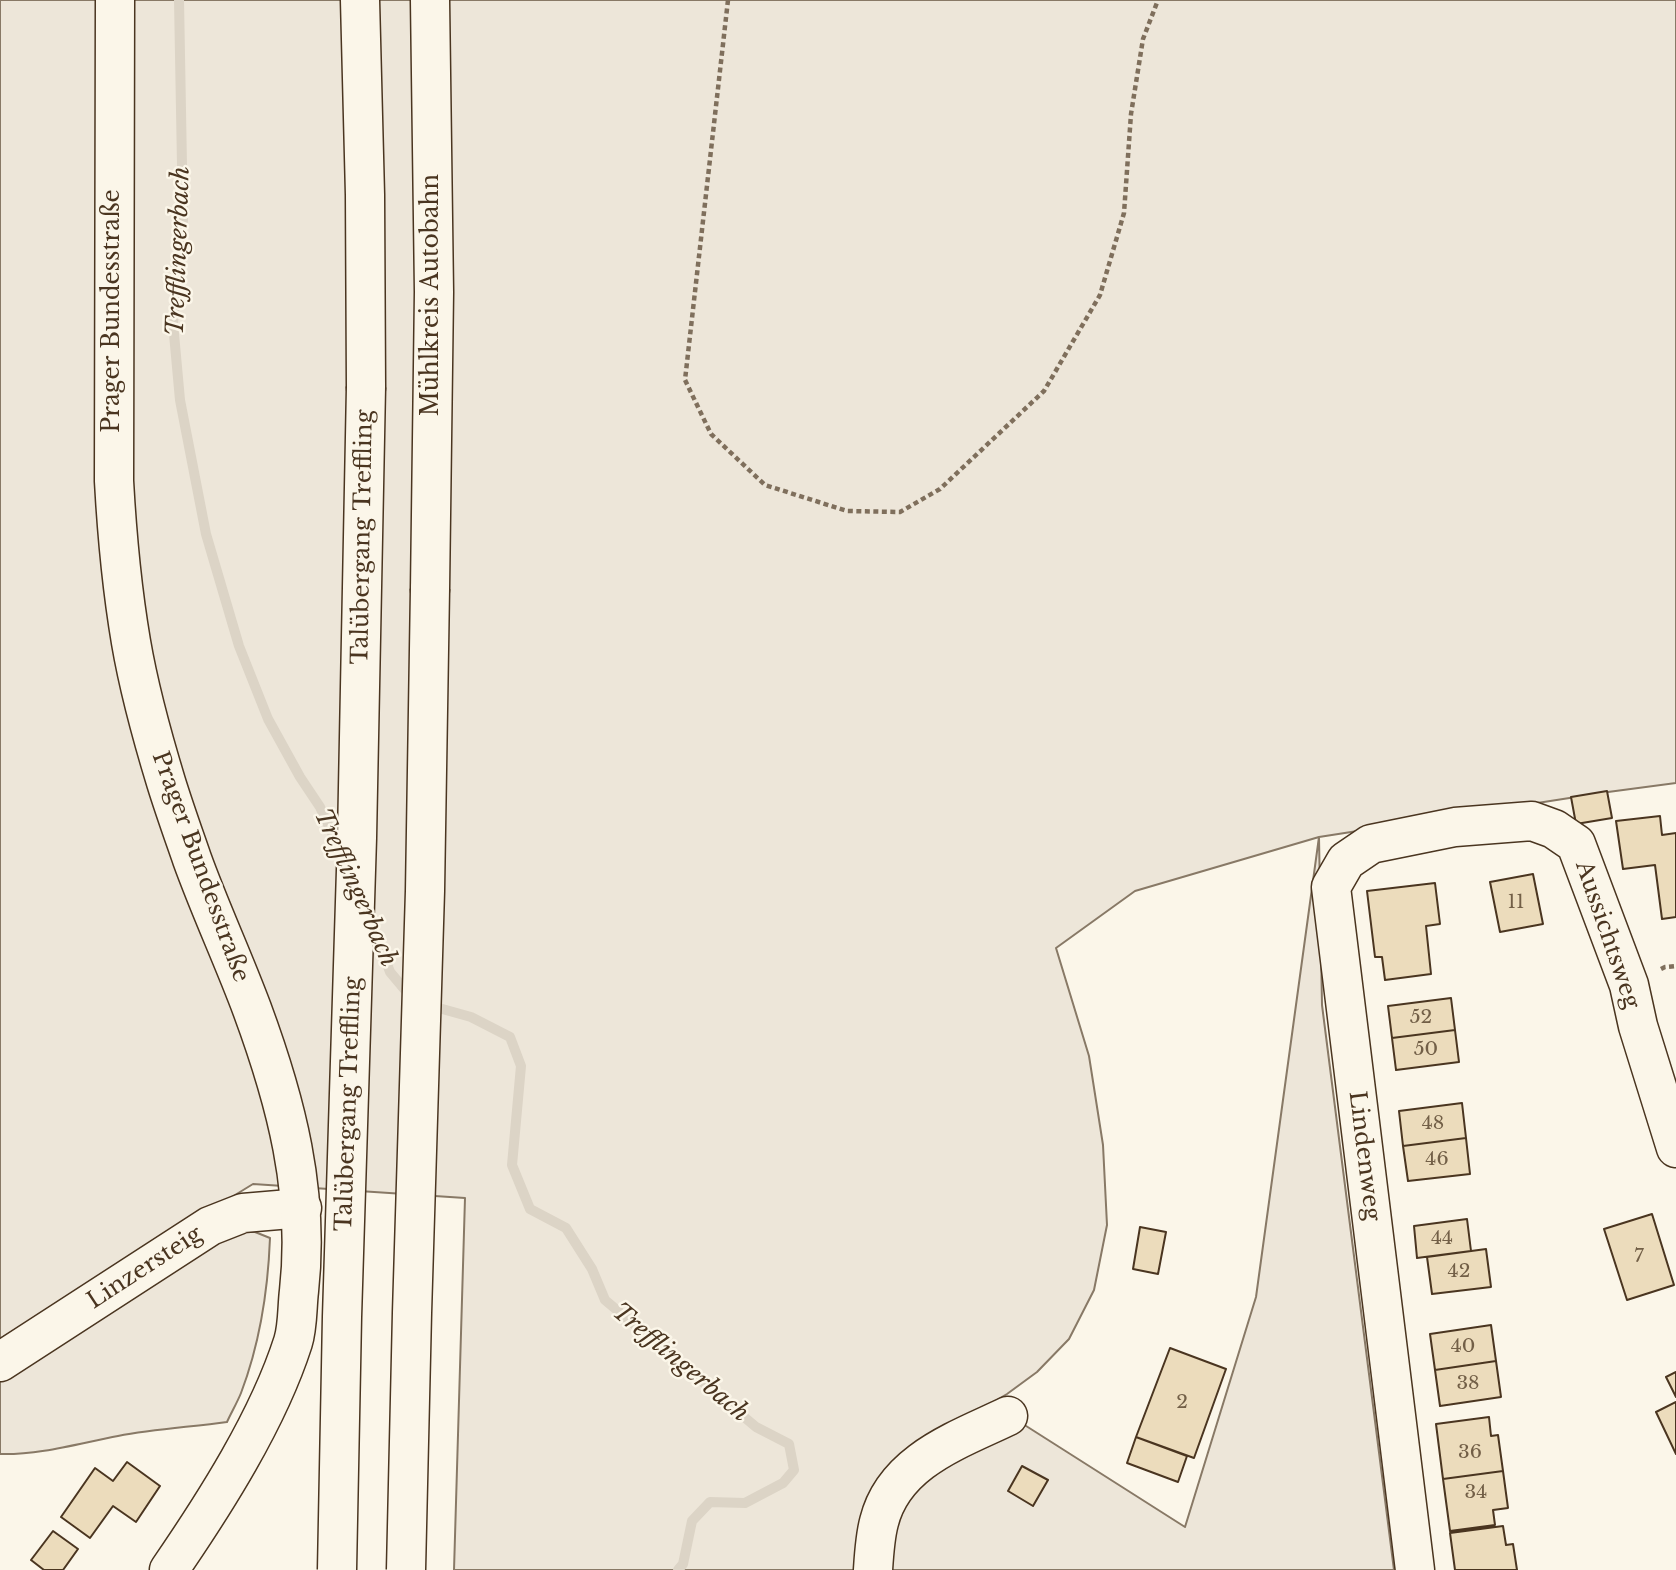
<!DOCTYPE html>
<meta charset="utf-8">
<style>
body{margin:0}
canvas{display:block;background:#fbf6e9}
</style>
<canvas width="1676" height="1570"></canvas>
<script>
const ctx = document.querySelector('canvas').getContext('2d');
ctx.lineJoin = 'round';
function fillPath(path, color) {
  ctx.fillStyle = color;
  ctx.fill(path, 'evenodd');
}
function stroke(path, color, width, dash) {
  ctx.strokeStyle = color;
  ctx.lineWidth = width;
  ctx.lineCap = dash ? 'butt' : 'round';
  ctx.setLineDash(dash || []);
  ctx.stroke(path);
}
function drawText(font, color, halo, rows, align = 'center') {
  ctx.font = font + ' "Libre Baskerville",serif';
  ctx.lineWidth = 5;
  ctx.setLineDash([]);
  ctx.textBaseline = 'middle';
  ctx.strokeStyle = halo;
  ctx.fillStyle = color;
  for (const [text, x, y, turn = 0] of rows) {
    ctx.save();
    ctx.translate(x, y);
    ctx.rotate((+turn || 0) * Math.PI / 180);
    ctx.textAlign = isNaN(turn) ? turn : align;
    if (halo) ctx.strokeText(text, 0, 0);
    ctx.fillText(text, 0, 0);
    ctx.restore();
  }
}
const green = new Path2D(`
 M0,0H1676V783L1608,792L1319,837L1322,1005L1394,1570H883L906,1487L1023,1424L1185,1527L1256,1297L1319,837L1135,891L1056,948L1089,1056L1103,1145L1107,1225L1094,1290L1069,1339L1037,1372L1007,1394L901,1456L856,1570H454L465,1198L253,1184L0,1339Z
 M246,1232H255L270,1238C268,1290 260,1343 241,1393C237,1403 231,1413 227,1422C191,1427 154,1429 118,1436C80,1443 40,1455 0,1454V1377L203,1247Z`);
const stream = new Path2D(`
 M179,0L183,220L173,323L180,400L206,534L239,646L268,719L300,777L320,807L343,857
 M369,916L390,972L411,997
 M428,1005L471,1017L510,1037L521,1066L512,1165L530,1209L566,1228L592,1269L605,1300L756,1427L789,1444L794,1470L783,1483L745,1503L710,1502L692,1521L683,1564L678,1570`);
const building = new Path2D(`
 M1607,791L1612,818L1576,824L1571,797Z
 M1660,816L1662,835L1676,833V917L1662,919L1655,865L1623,869L1616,821Z
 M1533,874L1543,924L1500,932L1490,882Z
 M1435,883L1440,924L1426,926L1431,974L1385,980L1382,957H1375L1367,891Z
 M1451,998L1455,1030L1392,1038L1388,1006Z
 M1455,1030L1459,1062L1396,1070L1392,1038Z
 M1462,1103L1466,1138L1403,1146L1399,1111Z
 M1466,1138L1470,1174L1408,1181L1403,1146Z
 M1652,1214L1674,1285L1627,1300L1604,1229Z
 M1467,1219L1471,1251L1417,1258L1414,1226Z
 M1140,1227L1166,1232L1158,1274L1133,1269Z
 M1486,1249L1491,1287L1432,1294L1427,1257Z
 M1491,1325L1496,1361L1435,1370L1430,1334Z
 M1170,1348L1226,1369L1194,1458L1136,1437Z
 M1496,1361L1501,1397L1440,1406L1435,1370Z
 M1676,1372V1397L1666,1377Z
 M1676,1402V1454L1656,1412Z
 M1489,1417L1491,1436L1498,1435L1503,1471L1443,1479L1436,1424Z
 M1136,1437L1187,1456L1178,1482L1127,1463Z
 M127,1462L160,1486L136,1522L113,1506L90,1538L61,1517L95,1468L113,1481Z
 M1022,1466L1048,1480L1033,1506L1008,1491Z
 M1503,1471L1508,1508L1493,1510L1495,1525L1450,1531L1443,1479Z
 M1503,1526L1506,1545L1513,1544L1517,1570H1455L1450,1533Z
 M53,1531L78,1549L63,1570H44L31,1560Z`);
const path = new Path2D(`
 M728,0L685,380L711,434L765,485L847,511L900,512L940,489L1044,391L1100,295L1124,213L1131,114L1143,39L1158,0
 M1661,969L1665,967L1676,966`);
const minor = new Path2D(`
 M0,1362L210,1226L243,1213L302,1208
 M873,1570C874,1554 875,1537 879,1522C894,1461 958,1440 1008,1416
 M1415,1570L1331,887L1346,861L1371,844L1455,827L1532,821L1554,829L1576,844L1629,985L1638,1026L1676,1148`);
const major = new Path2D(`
 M115,0L114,481C117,535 122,589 131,642C139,689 152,736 166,782C174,808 183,833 192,859C210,909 233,958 252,1009C286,1101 310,1192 299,1291C297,1307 298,1326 293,1342C268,1420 215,1503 169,1570`);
const highway = new Path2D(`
 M360,0L365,195L366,387
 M430,0L434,292L430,589`);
const highwayBridge = new Path2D(`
 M337,1570L342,1317L357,838L366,387
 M406,1570L412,1313L425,891L430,589`);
const numberNames = [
 ["11",1516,903],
 ["52",1421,1018],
 ["50",1426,1050],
 ["48",1433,1124],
 ["46",1437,1160],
 ["44",1442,1239],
 ["7",1639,1257],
 ["42",1459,1272],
 ["40",1463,1347],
 ["38",1468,1384],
 ["2",1182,1403],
 ["36",1470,1453],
 ["34",1476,1493]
];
const streetNames = [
 ["Mühlkreis Autobahn",432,295,-90],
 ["Prager Bundesstraße",113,311,-90],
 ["Talübergang Treffling",363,537,-89],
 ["Prager Bundesstraße",200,867,70],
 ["Aussichtsweg",1607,935,71],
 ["Talübergang Treffling",349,1104,-88],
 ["Lindenweg",1364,1156,83],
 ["Linzersteig",145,1268,-33]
];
const waterNames = [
 ["Trefflingerbach",179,251,-88],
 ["Trefflingerbach",355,888,66],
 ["Trefflingerbach",680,1363,40]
];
fillPath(green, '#ede6d9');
stroke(green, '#887966', 2);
stroke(stream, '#dcd4c6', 10);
fillPath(building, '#ecdcbc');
stroke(building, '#4a3520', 2);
stroke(minor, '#4a3520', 41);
stroke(major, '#4a3520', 41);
stroke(highway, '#4a3520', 41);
stroke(path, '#7f6f5c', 4.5, [5, 3.5]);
stroke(minor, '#fbf6e9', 38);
stroke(major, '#fbf6e9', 38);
stroke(highway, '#fbf6e9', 38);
stroke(highwayBridge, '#4a3520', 41, []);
stroke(highwayBridge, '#fbf6e9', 38);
drawText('19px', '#725f47', null, numberNames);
drawText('23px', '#4a3520', '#fbf6e9', streetNames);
drawText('italic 24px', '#4a3520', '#fbf6e9', waterNames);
</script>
